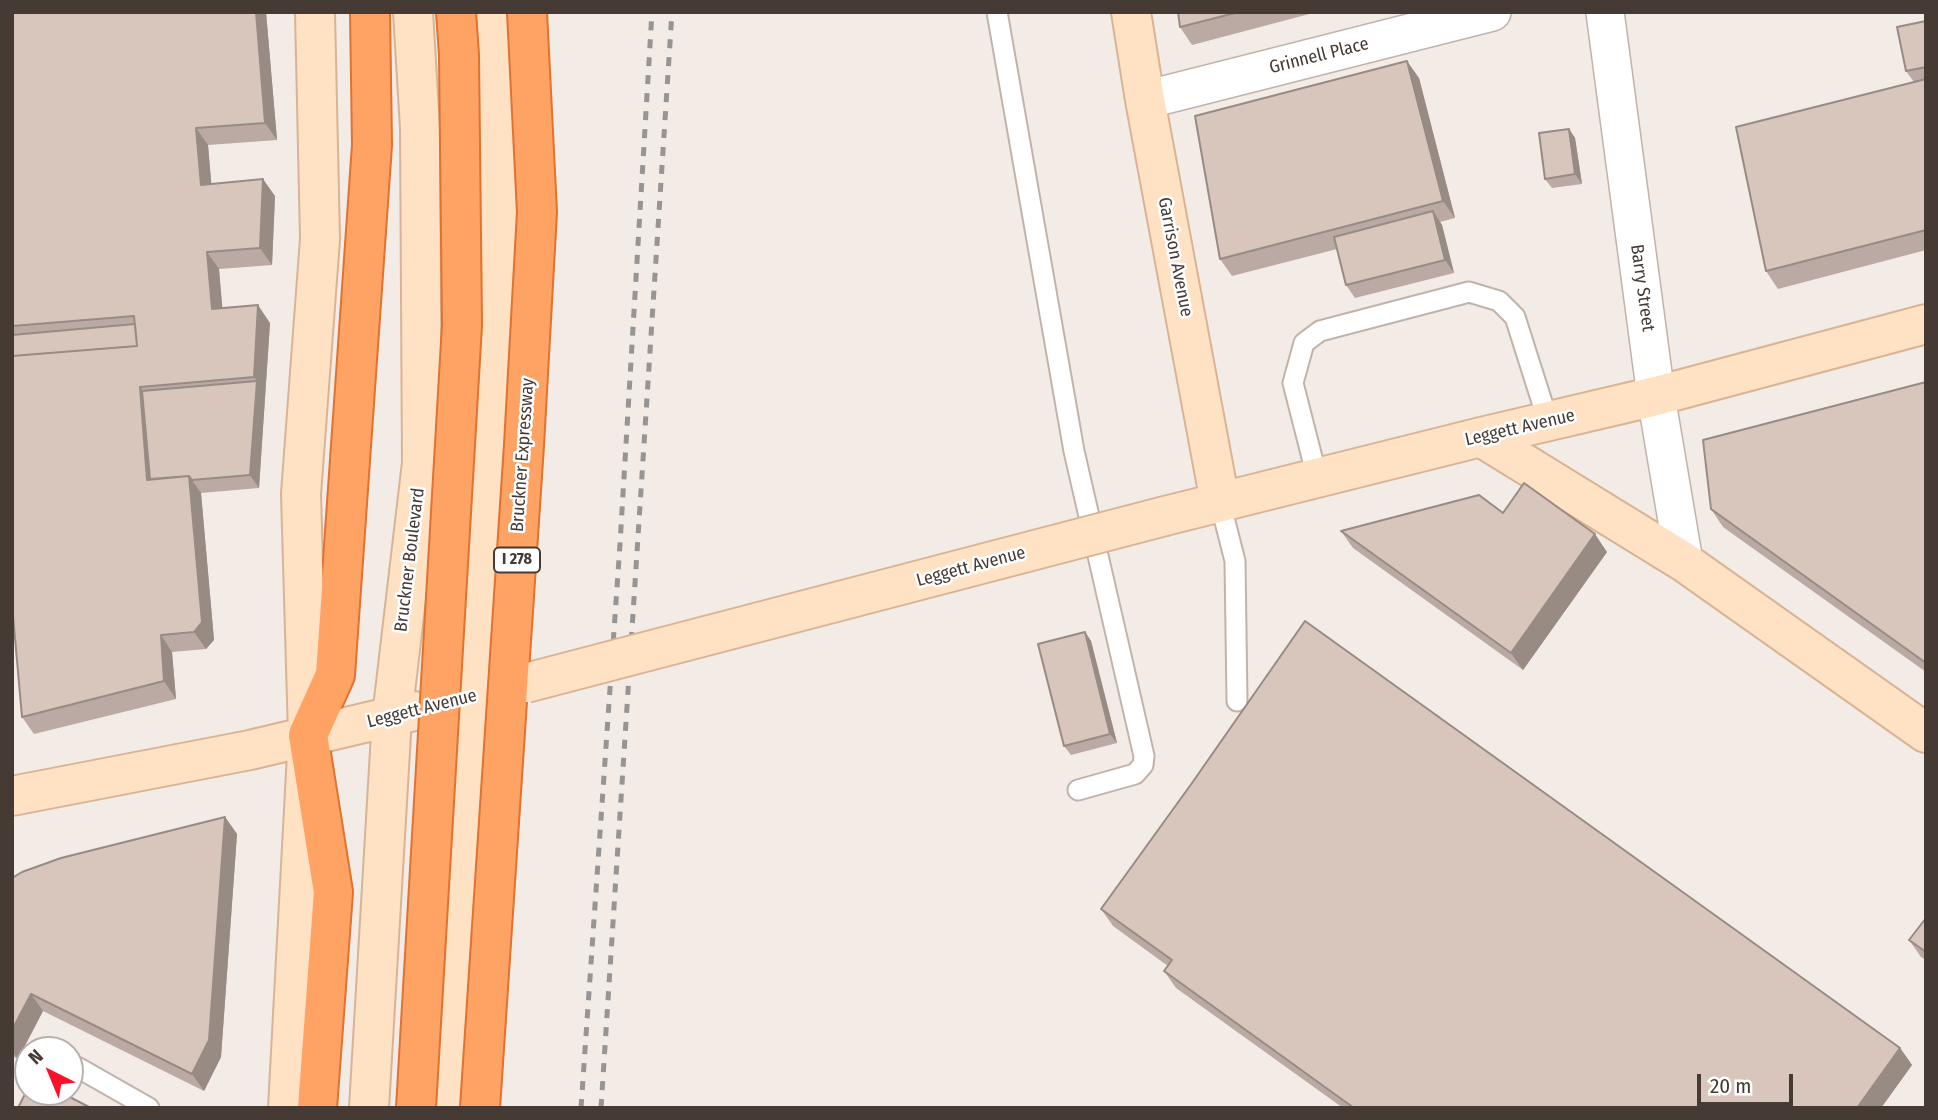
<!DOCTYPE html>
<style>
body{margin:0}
#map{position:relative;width:1938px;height:1120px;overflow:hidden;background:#f3ebe5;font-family:"Fira Sans Condensed",sans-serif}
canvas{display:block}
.frame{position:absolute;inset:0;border:14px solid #453a34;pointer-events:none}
.north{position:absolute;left:14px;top:1036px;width:70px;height:70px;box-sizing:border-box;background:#fff;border:2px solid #b5b0ae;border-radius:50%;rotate:317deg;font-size:19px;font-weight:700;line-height:28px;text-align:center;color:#453a34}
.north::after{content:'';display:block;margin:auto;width:24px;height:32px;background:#ff102a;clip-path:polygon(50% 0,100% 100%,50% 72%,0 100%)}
.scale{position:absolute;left:1697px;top:1074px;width:96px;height:32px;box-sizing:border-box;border:4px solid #453a34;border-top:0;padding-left:9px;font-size:21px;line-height:24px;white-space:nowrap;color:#453a34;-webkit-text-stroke:5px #fff;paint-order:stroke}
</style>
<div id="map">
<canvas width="1938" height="1120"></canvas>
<div class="frame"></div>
<div class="north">N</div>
<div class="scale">20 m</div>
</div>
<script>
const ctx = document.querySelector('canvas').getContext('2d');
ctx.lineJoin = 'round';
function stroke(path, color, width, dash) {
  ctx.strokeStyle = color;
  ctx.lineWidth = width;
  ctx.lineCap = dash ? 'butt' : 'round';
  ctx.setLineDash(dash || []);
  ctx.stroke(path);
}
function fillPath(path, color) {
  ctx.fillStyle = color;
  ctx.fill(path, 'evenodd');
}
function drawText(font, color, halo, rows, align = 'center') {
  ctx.font = font + ' "Fira Sans Condensed",sans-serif';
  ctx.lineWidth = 5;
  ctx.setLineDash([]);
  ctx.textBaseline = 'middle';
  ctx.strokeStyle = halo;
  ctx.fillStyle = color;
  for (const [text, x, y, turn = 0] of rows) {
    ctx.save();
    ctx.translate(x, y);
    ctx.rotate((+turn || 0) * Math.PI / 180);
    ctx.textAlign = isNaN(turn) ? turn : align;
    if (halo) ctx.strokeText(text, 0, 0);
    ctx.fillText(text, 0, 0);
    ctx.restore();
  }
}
const service = new Path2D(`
 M997,12L1074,451L1144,756L1143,765L1135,774L1078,790
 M1317,477L1293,383L1304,343L1320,331L1469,292L1499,301L1515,317L1548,421
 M1220,502L1235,561L1237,701
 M77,1067L149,1108`);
const minor = new Path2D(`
 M1605,12L1656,396L1684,562
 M1145,100L1492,12`);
const secondary = new Path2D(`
 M1131,12L1145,100L1220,502
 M1481,437L1684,562L1926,733
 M1165,516L1481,437L1656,396L1926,324
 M12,796L250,750L414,711
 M288,1108L308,735L301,494L320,239L315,12
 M369,1108L392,717L422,463L420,128L413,12
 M446,1108L475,695L498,233L489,12`);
const motorway = new Path2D(`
 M317,1108L333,892L308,735L335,675L372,145L370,12`);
const rail = new Path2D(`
 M581,1108L620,544L652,12
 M601,1108L672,12`);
const secondaryBridge = new Path2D(`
 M526,683L1165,516`);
const motorwayBridge = new Path2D(`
 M416,1108L462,325L459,55L456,12
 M480,1108L524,445L537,212L527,12`);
const wall = new Path2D(`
 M12,12H266L277,140L208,145L211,184L275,196L272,265L219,269L222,308L270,323L259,488L201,493L214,640L206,649L172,652L176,699L34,734L22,717L12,604Z
 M1178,12H1317L1192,45L1180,27Z
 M1926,21V250L1778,289L1766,271L1914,82L1906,71Z
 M1419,78L1455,218L1440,222L1442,225L1454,273L1355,298L1346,285L1337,249L1232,276L1220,259Z
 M1569,129L1575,138L1582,184L1552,188L1545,179Z
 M1926,382V672L1723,527L1711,509Z
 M1503,513L1607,552L1523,670L1353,548L1341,531Z
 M1085,632L1091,641L1117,743L1071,755L1064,746Z
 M225,817L237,834L221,1057L204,1091L43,1011L18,1059L12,1056V878Z
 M1101,909L1900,1048L1912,1065L1881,1108H1343L1176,988L1164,971L1168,966L1113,926Z
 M1926,918V960L1921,957L1909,940Z`);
const shadedWall = new Path2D(`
 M256,12H266L277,140L265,123Z
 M1407,61L1419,78L1455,218L1443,201Z
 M196,128L208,145L213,202L201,185Z
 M1569,129L1575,138L1582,184L1575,174Z
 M263,179L275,196L272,265L260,248Z
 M1433,211L1442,225L1454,273L1445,260Z
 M207,252L219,269L224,326L212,309Z
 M258,305L270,323L259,488L250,475L257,381L254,377Z
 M140,387L152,404L158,483L147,480Z
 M189,476L201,493L214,640L206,649L194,632Z
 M1595,534L1607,552L1523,670L1511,653Z
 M1085,632L1091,641L1117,743L1110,734Z
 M161,635L172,652L176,699L164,681Z
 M225,817L237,834L221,1057L204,1091L192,1074Z
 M31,994L43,1011L18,1059L12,1051V1030Z
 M1900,1048L1912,1065L1881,1108H1857Z`);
const building = new Path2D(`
 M12,12H256L265,123L196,128L201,185L263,179L260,248L207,252L212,309L258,305L254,377L140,387L147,480L189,476L202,622L194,632L161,635L164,681L22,717L12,604V356L137,346L134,316L12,326Z
 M1178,12H1239L1180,27Z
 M1926,21V67L1906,71L1897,27Z
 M1407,61L1443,201L1220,259L1195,116Z
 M1926,79V230L1766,271L1736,127Z
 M1569,129L1575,174L1545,179L1539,133Z
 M1433,211L1445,260L1346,285L1334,237Z
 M135,324L137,346L12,356V335Z
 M257,381L250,475L192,480L189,476L150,479L142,391Z
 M1926,382V663L1711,509L1703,440Z
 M1524,483L1595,534L1511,653L1341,531L1479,495L1503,513Z
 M1305,621L1900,1048L1857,1108H1354L1164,971L1172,960L1101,909L1192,783Z
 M1085,632L1110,734L1064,746L1038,644Z
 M225,817L209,1040L192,1074L31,994L12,1030V878L22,872L61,858Z
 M1926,918V952L1909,940Z
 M28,1088V1092H60L91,1108H18Z`);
const shields = [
 [517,560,46]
];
const shieldNames = [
 ["I 278",517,560]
];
const streetNames = [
 ["Grinnell Place",1319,56,-14],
 ["Garrison Avenue",1175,257,79],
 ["Barry Street",1642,288,82],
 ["Leggett Avenue",1520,428,-13],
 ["Bruckner Expressway",523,455,-86],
 ["Bruckner Boulevard",410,560,-83],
 ["Leggett Avenue",971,567,-15],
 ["Leggett Avenue",422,709,-14]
];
stroke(service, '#c2b3aa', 23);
stroke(minor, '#c2b3aa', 40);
stroke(secondary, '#d8b495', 42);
stroke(motorway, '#e17230', 42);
stroke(service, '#fff', 19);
stroke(minor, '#fff', 37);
stroke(secondary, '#ffe1c3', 38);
stroke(motorway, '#ffa364', 38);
stroke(rail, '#959595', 5, [9, 9]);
stroke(secondaryBridge, '#d8b495', 42, []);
stroke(motorwayBridge, '#e17230', 42, []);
stroke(secondaryBridge, '#ffe1c3', 38);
stroke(motorwayBridge, '#ffa364', 38);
fillPath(wall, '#baaaa3');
fillPath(shadedWall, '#978b84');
fillPath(building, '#d8c6bd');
stroke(building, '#978b84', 2);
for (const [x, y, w] of shields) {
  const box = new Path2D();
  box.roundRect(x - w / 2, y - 12.5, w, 25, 5);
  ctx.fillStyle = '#fff';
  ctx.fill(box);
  stroke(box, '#453a34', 2);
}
drawText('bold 16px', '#453a34', null, shieldNames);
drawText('18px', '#453a34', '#fff', streetNames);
</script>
